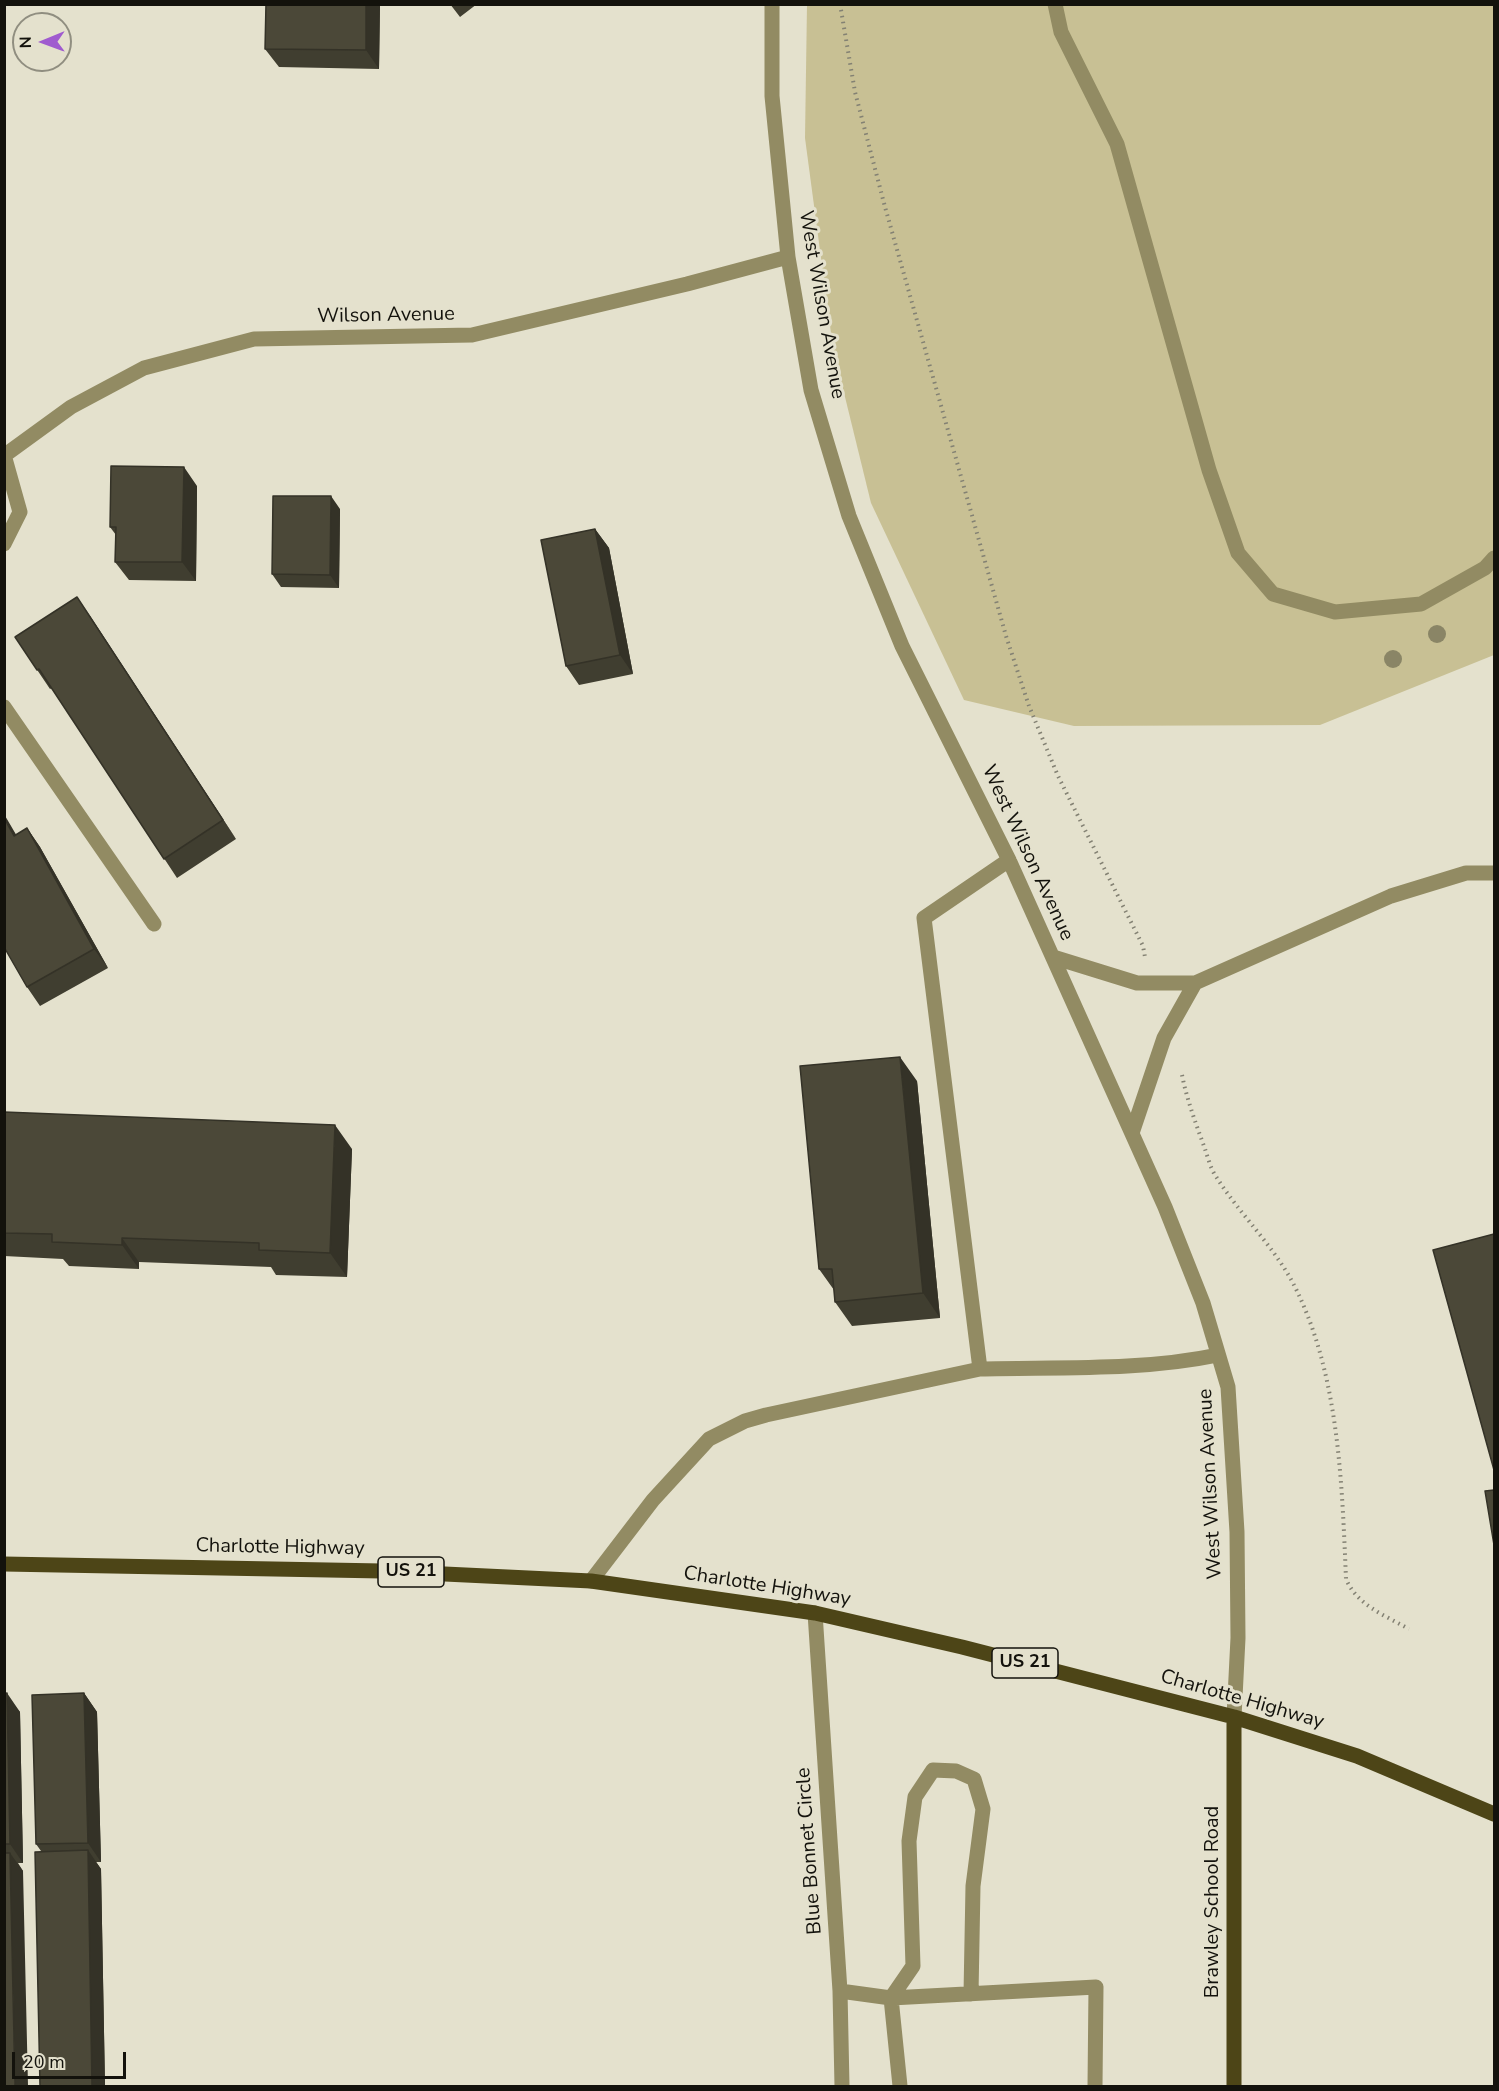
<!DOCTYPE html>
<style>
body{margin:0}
#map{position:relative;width:1499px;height:2091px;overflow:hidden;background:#e4e1cd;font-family:"Nunito Sans",sans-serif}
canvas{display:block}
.frame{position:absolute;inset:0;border:6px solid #13120c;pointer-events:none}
.north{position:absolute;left:12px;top:12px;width:60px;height:60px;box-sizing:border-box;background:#e4e1cd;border:2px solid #908e80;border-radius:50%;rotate:269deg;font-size:16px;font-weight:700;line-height:24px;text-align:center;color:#13120c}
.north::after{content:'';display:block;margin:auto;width:21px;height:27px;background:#a05bcf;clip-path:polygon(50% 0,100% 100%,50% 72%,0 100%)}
.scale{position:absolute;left:12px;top:2052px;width:114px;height:27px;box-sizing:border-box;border:3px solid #13120c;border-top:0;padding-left:8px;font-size:18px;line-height:21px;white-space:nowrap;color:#13120c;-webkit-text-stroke:4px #e4e1cd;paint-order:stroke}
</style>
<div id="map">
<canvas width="1499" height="2091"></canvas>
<div class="frame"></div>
<div class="north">N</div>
<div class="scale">20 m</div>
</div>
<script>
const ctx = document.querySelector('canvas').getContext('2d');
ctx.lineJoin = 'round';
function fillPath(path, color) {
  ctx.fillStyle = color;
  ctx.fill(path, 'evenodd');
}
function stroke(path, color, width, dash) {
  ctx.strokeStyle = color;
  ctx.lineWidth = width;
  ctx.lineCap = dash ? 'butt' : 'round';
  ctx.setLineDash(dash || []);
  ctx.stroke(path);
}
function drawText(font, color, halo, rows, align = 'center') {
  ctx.font = font + ' "Nunito Sans",sans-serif';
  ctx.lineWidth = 6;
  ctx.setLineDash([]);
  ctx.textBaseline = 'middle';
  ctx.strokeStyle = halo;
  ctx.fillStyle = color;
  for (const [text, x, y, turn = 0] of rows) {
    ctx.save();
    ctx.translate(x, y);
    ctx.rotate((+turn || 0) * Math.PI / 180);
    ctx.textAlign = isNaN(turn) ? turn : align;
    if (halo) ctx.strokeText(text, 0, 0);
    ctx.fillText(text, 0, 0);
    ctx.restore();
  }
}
const green = new Path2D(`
 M807,5H1494V655L1320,725L1074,726L964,700L871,503L833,348L805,138Z`);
const path = new Path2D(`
 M840,4L855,92L885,207L1006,636L1029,706L1058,776L1143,946L1145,957
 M1182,1075C1187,1100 1196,1124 1205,1149C1208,1158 1211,1170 1217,1178C1241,1216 1276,1248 1296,1289C1339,1377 1342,1483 1346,1579C1357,1605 1384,1615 1409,1629`);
const minor = new Path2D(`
 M772,4V96L788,257L811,390L849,516L902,646L1009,860L1165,1207L1203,1303L1228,1387L1237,1532L1238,1638L1234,1717
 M1055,4L1061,32L1117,144L1209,470L1238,553L1273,594L1335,612L1421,604L1485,568L1494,558
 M4,455L20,512L4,544
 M5,455L71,407L144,368L254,339L472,335L687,284L788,257
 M4,707L154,924
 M1009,860L924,918L980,1369C1059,1367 1141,1371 1218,1355
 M1053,957L1137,983H1195L1391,896L1466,873H1494
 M1132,1133L1164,1038L1195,983
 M591,1581L653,1500L709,1439L745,1421L766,1415L980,1369
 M815,1613L840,1991L842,2086
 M840,1991L891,1998L900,2086
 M891,1998L913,1966L909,1841L915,1797L933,1770L956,1771L974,1779L983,1809L973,1886L971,1994
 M891,1998L1096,1987L1095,2086`);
const major = new Path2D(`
 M4,1564L382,1571L591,1581L815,1613L962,1647L1234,1717L1357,1756L1494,1814
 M1234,2086V1717`);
const trees = [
 [1437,634],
 [1393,659]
];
const wall = new Path2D(`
 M266,4H380L379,69L279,67L265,49Z
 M450,4H477L460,17Z
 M197,486L196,581L129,580L115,562L116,535L110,527Z
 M340,509L339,588L281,587L272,574Z
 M595,529L609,548L633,674L579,685L566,666Z
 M90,616L236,839L177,878L52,688L50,689L15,637Z
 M27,828L40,847L108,968L40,1006L27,987L16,835Z
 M917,1081L940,1318L852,1326L835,1302L834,1290L819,1269Z
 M4,1112L352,1149L347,1277L276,1275L271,1267L139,1262V1269L69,1266L63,1259L4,1256Z
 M84,1693L97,1712L101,1862H96L101,1869L105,2086H40L41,1851L36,1844Z
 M4,1694L20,1712L23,1863H18L23,1871L4,2086Z`);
const shadedWall = new Path2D(`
 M366,4H380L379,69L366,50Z
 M184,467L197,486L196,581L182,562Z
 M331,496L340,509L339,588L330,575Z
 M595,529L609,548L633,674L620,655Z
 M77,597L90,616L236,839L223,820Z
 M4,814L28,855L14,836L4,818Z
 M27,828L40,847L108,968L94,949Z
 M900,1057L917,1081L940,1318L923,1293Z
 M335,1125L352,1149L347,1277L330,1253Z
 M122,1238L139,1262V1269L122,1245Z
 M7,1693L20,1712L23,1863L10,1844Z
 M84,1693L97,1712L101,1862L88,1843Z
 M88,1850L101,1869L105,2086H92Z
 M10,1853L23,1871L28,2086H15Z`);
const building = new Path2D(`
 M266,4H366V50L265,49Z
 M111,466L184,467L182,562H115L116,527H110Z
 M273,496H331L330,575L272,574Z
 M595,529L620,655L566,666L541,540Z
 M77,597L223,820L164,859L39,669L37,670L15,637Z
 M4,818L14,836L27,828L94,949L27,987L4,947Z
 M900,1057L923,1293L835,1302L832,1269H819L800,1066Z
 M4,1112L335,1125L330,1253L259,1250V1243L122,1238V1245L52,1242V1234L4,1233Z
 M1494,1234V1470L1433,1250Z
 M1494,1490V1545L1485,1491Z
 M7,1693L10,1844H4V1694Z
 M84,1693L88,1843L36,1844L32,1695Z
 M88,1850L92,2086H40L35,1852Z
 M4,1853H10L15,2086H4Z`);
const shields = [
 [411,1572,66],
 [1025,1663,66]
];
const shieldNames = [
 ["US 21",411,1572],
 ["US 21",1025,1663]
];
const streetNames = [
 ["West Wilson Avenue",821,305,80],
 ["Wilson Avenue",386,316,-1],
 ["West Wilson Avenue",1027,853,65],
 ["West Wilson Avenue",1211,1484,-93],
 ["Charlotte Highway",280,1548,1],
 ["Charlotte Highway",767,1587,9],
 ["Charlotte Highway",1242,1700,16],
 ["Blue Bonnet Circle",810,1851,-94],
 ["Brawley School Road",1213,1902,-90]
];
fillPath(green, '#c8c094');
stroke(path, '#838173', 4, [1.5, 4.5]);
stroke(minor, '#928b63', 15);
stroke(major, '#4d4517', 15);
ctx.fillStyle = '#8a8566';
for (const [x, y] of trees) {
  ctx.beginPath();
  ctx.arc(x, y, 9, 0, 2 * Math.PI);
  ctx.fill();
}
fillPath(wall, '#403e30');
fillPath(shadedWall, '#343227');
fillPath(building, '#4b4838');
stroke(building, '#343227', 1.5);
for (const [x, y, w] of shields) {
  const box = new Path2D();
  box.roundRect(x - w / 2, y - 15, w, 30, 4.5);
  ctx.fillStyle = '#e4e1cd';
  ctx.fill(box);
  stroke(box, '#13120c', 1.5);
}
drawText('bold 18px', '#13120c', null, shieldNames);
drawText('20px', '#13120c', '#e4e1cd', streetNames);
</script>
